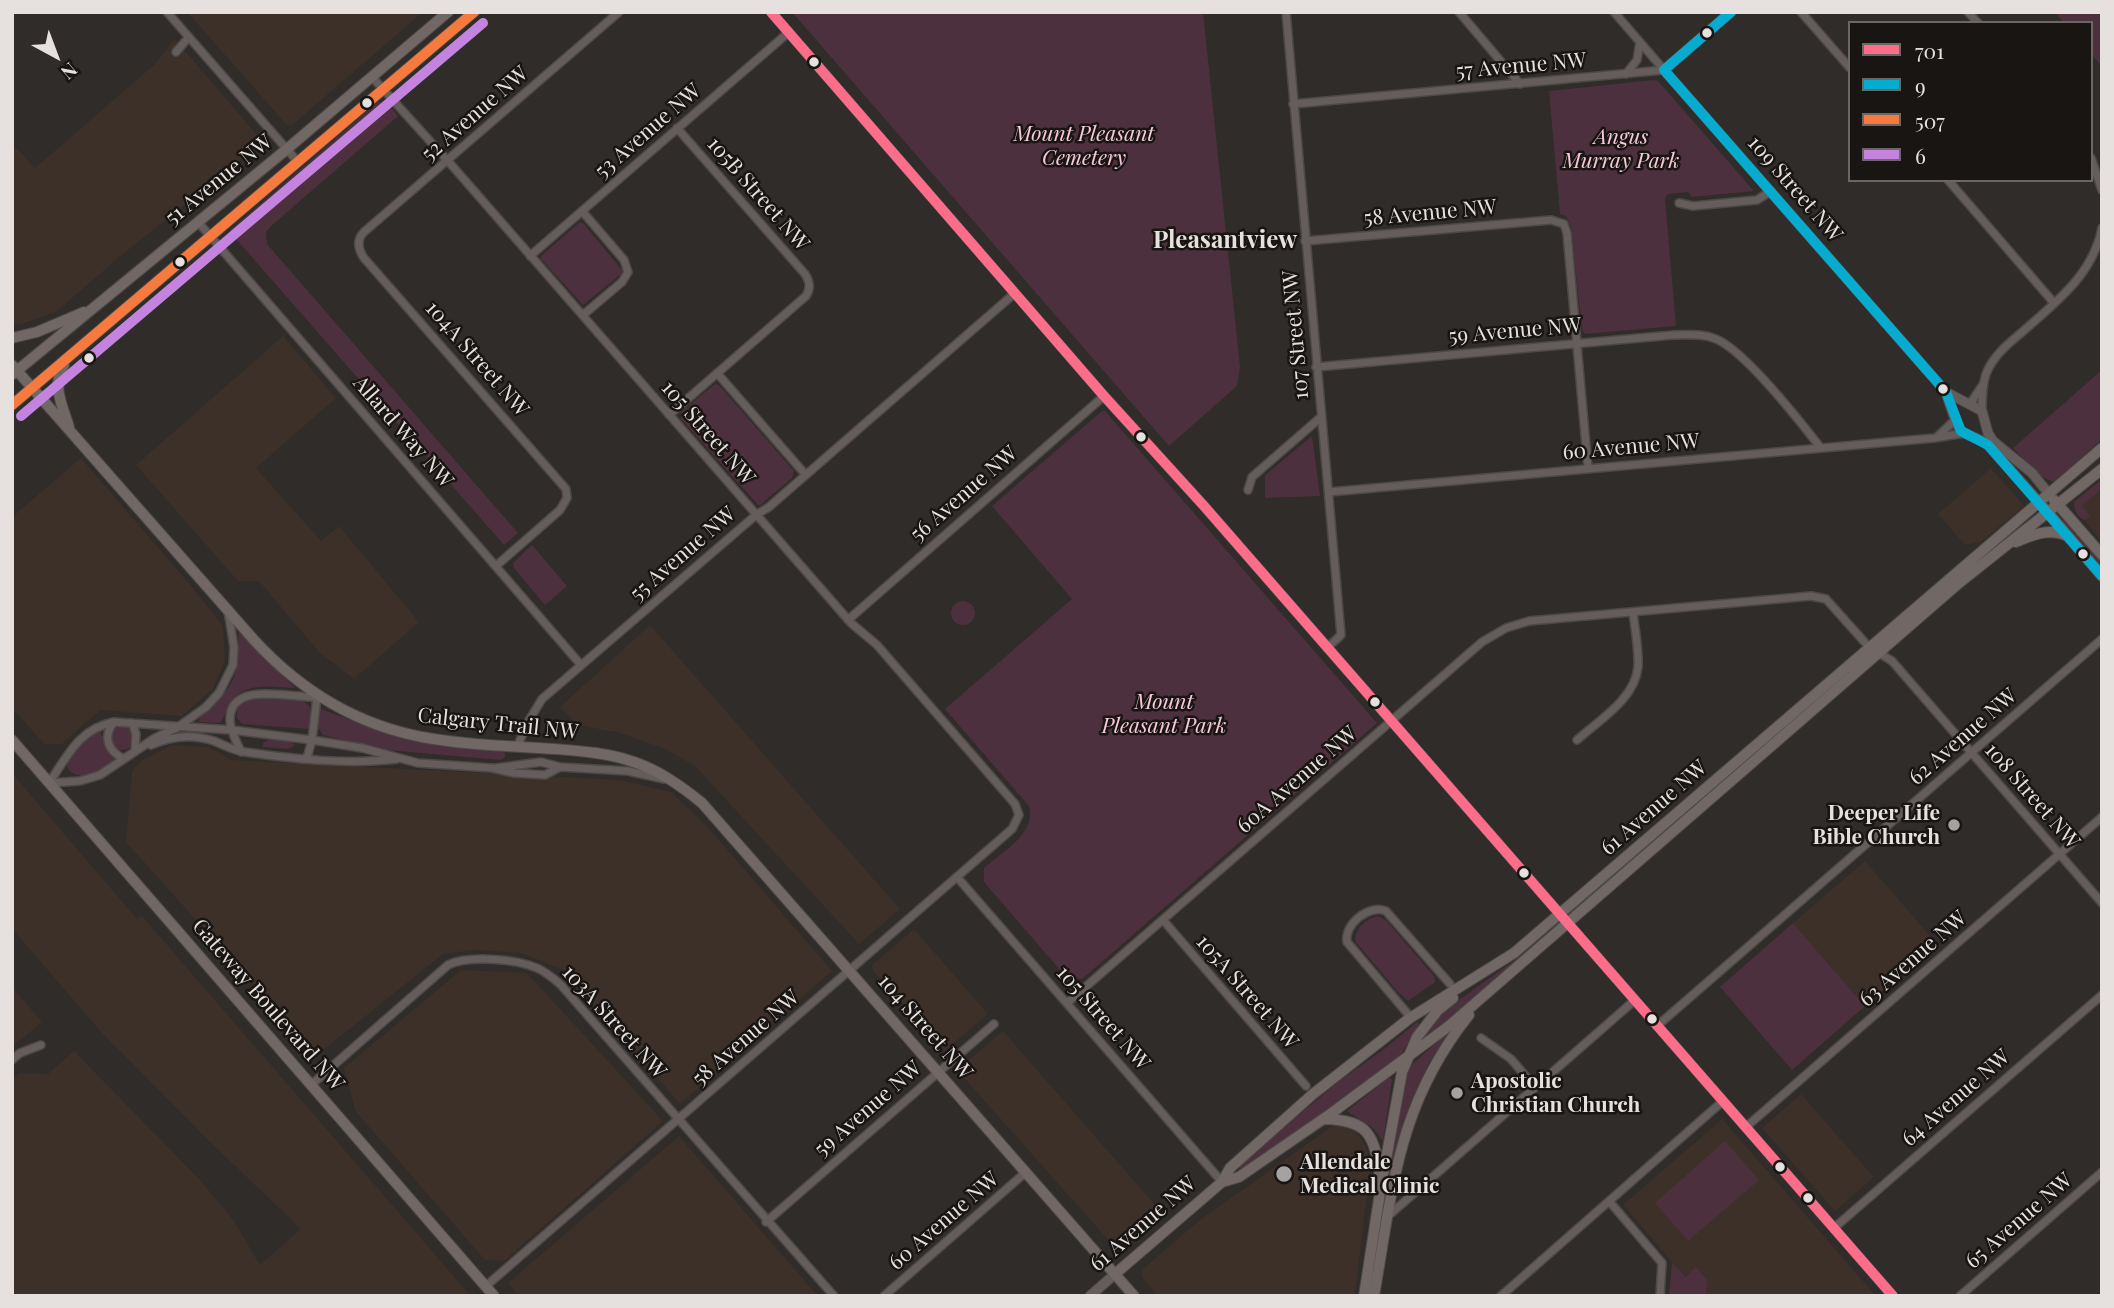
<!DOCTYPE html>
<style>
body{margin:0}
#map{position:relative;width:2114px;height:1308px;overflow:hidden;background:#302c29;font-family:"Playfair Display",serif}
canvas{display:block}
.frame{position:absolute;inset:0;border:14px solid #e6e1de;pointer-events:none}
.legend{position:absolute;left:1848px;top:21px;width:245px;height:161px;box-sizing:border-box;background:#181512;border:2px solid #6a6764;margin:0;padding:9px 12px;list-style:none;font-size:21px;color:#e6e1de}
.legend li{display:flex;align-items:center;gap:14px;height:35px}
.legend b{width:35px;border:2px solid #6a6764}
.north{position:absolute;left:21px;top:21px;width:70px;height:70px;-webkit-text-stroke:5px #181512;paint-order:stroke;rotate:139deg;font-size:19px;font-weight:700;line-height:28px;text-align:center;color:#e6e1de}
.north::after{content:'';display:block;margin:auto;width:24px;height:32px;background:#e6e1de;clip-path:polygon(50% 0,100% 100%,50% 72%,0 100%)}
</style>
<div id="map">
<canvas width="2114" height="1308"></canvas>
<div class="frame"></div>
<ul class="legend">
<li><b style="height:9px;background:#fb6d88"></b>701</li>
<li><b style="height:9px;background:#06acd0"></b>9</li>
<li><b style="height:9px;background:#f6793e"></b>507</li>
<li><b style="height:9px;background:#c483df"></b>6</li>
</ul>
<div class="north">N</div>
</div>
<script>
const ctx = document.querySelector('canvas').getContext('2d');
ctx.lineJoin = 'round';
function fillPath(path, color) {
  ctx.fillStyle = color;
  ctx.fill(path, 'evenodd');
}
function stroke(path, color, width, dash) {
  ctx.strokeStyle = color;
  ctx.lineWidth = width;
  ctx.lineCap = dash ? 'butt' : 'round';
  ctx.setLineDash(dash || []);
  ctx.stroke(path);
}
function drawText(font, color, halo, rows, align = 'center') {
  ctx.font = font + ' "Playfair Display",serif';
  ctx.lineWidth = 5;
  ctx.setLineDash([]);
  ctx.textBaseline = 'middle';
  ctx.strokeStyle = halo;
  ctx.fillStyle = color;
  for (const [text, x, y, turn = 0] of rows) {
    ctx.save();
    ctx.translate(x, y);
    ctx.rotate((+turn || 0) * Math.PI / 180);
    ctx.textAlign = isNaN(turn) ? turn : align;
    if (halo) ctx.strokeText(text, 0, 0);
    ctx.fillText(text, 0, 0);
    ctx.restore();
  }
}
const built = new Path2D(`
 M187,12H423L291,126L286,124Z
 M175,39L263,142L117,259L56,312L19,325L12,323V143L35,168L154,65Z
 M283,336L336,398L256,468L321,541L339,526L419,622L354,679L320,653L259,581H238L136,465Z
 M81,458L193,588L223,626L225,660L213,689L182,716L100,710L62,744H44L12,708V517Z
 M1991,468L2024,506L1981,542L1965,545L1938,514Z
 M2102,481V541L2079,514L2077,500Z
 M650,625L900,909L859,944L695,766L665,749L620,733L578,725L560,707Z
 M172,745L209,747L232,760L620,780L671,792L707,826L832,971L680,1104L564,970L521,953L474,950L443,954L317,1055L126,842L132,771L141,761Z
 M12,773L137,919L142,916L471,1296H12V1079L19,1073L48,1074L74,1051L201,1181L234,1221L260,1265L301,1229L209,1141L103,1034L12,929Z
 M1865,861L1937,944L1865,1006L1793,923Z
 M914,929L988,1014L946,1050L943,1049L873,971L872,965Z
 M461,970L527,973L663,1121L504,1261L485,1260L356,1112L344,1068Z
 M12,987L42,1022L12,1047Z
 M1003,1031L1164,1215L1129,1245L1111,1243L957,1070Z
 M1801,1094L1874,1177L1835,1211L1762,1128Z
 M1722,1119L1876,1296H1706L1672,1262L1623,1205Z
 M1334,1125L1349,1127L1357,1133L1367,1149L1369,1158V1177L1355,1296H1158L1142,1277L1143,1269L1200,1220Z
 M679,1136L818,1296H519L508,1283Z`);
const green = new Path2D(`
 M792,12H1203L1240,367L1237,386L1169,446Z
 M2055,12H2102V66L2091,54V23H2064Z
 M1654,80L1658,81L1754,191L1692,197L1688,192L1668,194L1665,199L1676,326L1585,334L1582,330L1571,226L1566,216L1560,214L1549,91Z
 M378,102H386L398,116L270,227L266,232L267,244L518,533L504,545L229,231Z
 M580,222L584,224L622,270L621,274L583,305L541,259V256Z
 M2102,370V439L2054,482L2040,476L2013,448Z
 M715,384L719,385L794,471L792,478L759,506L681,419V412Z
 M1102,411H1105L1377,723L1082,979L1066,977L984,882V868C1002,852 1037,833 1029,806L945,709L1072,599L992,506Z
 M1312,436L1320,496L1265,498V475Z
 M2102,479V488L2082,506L2090,516L2085,520C2077,517 2074,511 2074,502Z
 M2064,519L2102,563V569L2065,527L2062,521Z
 M532,545L567,586L545,605L514,568L513,563Z
 M951 613a12 12 0 1 1 24 0a12 12 0 1 1-24 0Z
 M239,632L295,688C273,687 246,681 230,702C226,709 225,717 220,723L198,722C204,709 222,699 230,685C241,668 237,650 239,632Z
 M259,696C270,697 304,697 309,706C312,712 310,723 309,729L242,724L237,718V708L251,698Z
 M318,708L372,728L413,737L504,749L505,757L501,760L387,750L323,735L316,725Z
 M110 738a12 12 0 1 1 24 0a12 12 0 1 1-24 0Z
 M99,729L114,760C102,771 78,785 67,767C66,749 86,739 99,729Z
 M272,738L288,739L295,745L289,749L263,747V743Z
 M1377,916L1386,920L1434,976L1435,982L1408,1001L1397,991L1355,941C1355,928 1365,920 1377,916Z
 M1793,923L1865,1006L1792,1070L1720,987Z
 M1548,932L1550,933L1461,1011L1420,1042L1419,1041L1441,1013L1512,962Z
 M1417,1022L1419,1024L1398,1060L1244,1168H1240V1164L1342,1079L1383,1050Z
 M1445,1035L1446,1037L1429,1063L1411,1101L1387,1178L1407,1069Z
 M1390,1077L1392,1080L1383,1141L1373,1128L1347,1111Z
 M1725,1141L1759,1180L1688,1241L1655,1203Z
 M1672,1262L1686,1277L1696,1267L1707,1280L1706,1296H1669Z`);
const minor = new Path2D(`
 M167,12L298,162
 M1286,12L1341,635L1327,648
 M1459,12L1520,84
 M1614,12L1664,70
 M1801,12L1850,68
 M1968,12L1978,23
 M176,52L189,37
 M1626,74L1637,60L1640,42
 M372,77L448,161L837,607L851,623L877,645L1015,804L1019,815L1012,829L486,1286
 M1293,104L1664,70
 M2091,158L2102,190
 M1948,180L2054,303
 M1679,203L1693,206L1757,200L1771,191
 M582,211L624,260L628,272L622,282L583,315
 M198,222L581,665
 M1305,241L1551,220L1564,224L1567,233L1588,468
 M530,256L789,32
 M1316,367L1673,335C1688,335 1702,333 1716,339C1745,351 1799,420 1820,447
 M717,373L805,474
 M1970,404L1982,386
 M1982,411C1982,398 1982,386 1986,374C1993,356 2008,344 2021,333C2055,303 2093,275 2102,228
 M669,415L806,296C811,288 810,282 805,274L677,128
 M1937,437L1955,420
 M1248,490L1252,477L1321,417
 M1329,492L1934,438L1965,433
 M496,566L560,510L567,498L566,489L364,258C358,249 356,240 364,232L619,12
 M848,620L1104,396
 M114,722C102,737 108,751 124,759
 M132,723L136,734L135,751
 M1577,740C1599,720 1635,699 1638,667C1639,649 1635,630 1633,612
 M151,745C171,736 193,734 214,741C224,745 234,751 245,752C294,759 348,765 397,759
 M517,747L528,722L542,699L756,515L769,507L1015,293
 M241,752C237,742 230,731 230,720C229,679 295,699 317,697L312,740L307,758
 M496,768L541,762L560,767L628,771L664,779
 M49,783C68,755 79,729 114,722L232,730L312,740L362,748L418,763L492,768L514,773L545,775L560,767
 M49,783L80,781L100,775L155,738L178,727L206,707L219,693L233,665L234,647L228,611
 M957,877L1222,1182
 M1163,920L1306,1086
 M1067,1003L1482,642L1506,628L1529,621L1811,596L1826,599L1869,647L1892,661L2102,903
 M1407,1013L1347,942C1344,924 1369,904 1386,911L1450,984
 M1657,1026L2102,639
 M1481,1038L1511,1059L1535,1087
 M12,1060L20,1053L41,1045
 M311,1085L448,965C469,955 516,959 537,968C546,972 553,978 560,984L834,1296
 M1746,1127L2102,817
 M1381,1186L1418,1190
 M1609,1201L1662,1263L1660,1296
 M1388,1216L1635,1000
 M766,1222L994,1024
 M1834,1228L2102,995
 M884,1296L1026,1172
 M1501,1296L1723,1101
 M1960,1296L2102,1172`);
const tertiary = new Path2D(`
 M771,12L1104,396L1204,506L1893,1296
 M1731,12L1664,70L1946,392L1982,411L1988,433L1993,441L2032,473L2049,494
 M1946,392C1948,399 1957,428 1961,431C1969,437 1980,438 1988,445L2039,502
 M1090,1296L1115,1274`);
const secondary = new Path2D(`
 M12,338L37,332L84,312
 M12,365L254,640C300,690 354,724 422,737C465,745 510,746 555,749C581,751 609,753 634,762C660,771 681,786 702,803L1134,1296
 M64,365C51,385 63,407 69,427
 M13,374L287,149L448,12
 M12,405L474,12
 M2054,500L2102,555
 M2044,508L2102,576
 M2016,542C2032,535 2049,528 2065,535
 M12,740L494,1296
 M1324,1119C1369,1120 1374,1135 1380,1176
 M1222,1182L1239,1177L1329,1115L1449,1026L1959,583L2102,469
 M1115,1274L1222,1182L1230,1168L1313,1094L1410,1018L1514,953L2102,448
 M1364,1296L1381,1186L1402,1072L1417,1037L1438,1010L1453,998
 M1374,1296C1393,1188 1397,1105 1469,1015`);
const bus1 = new Path2D(`
 M771,12L1104,396L1204,506L1893,1296`);
const bus2 = new Path2D(`
 M1664,70L1946,392L1961,431L1988,445L2102,576
 M1664,70L1731,12`);
const bus3 = new Path2D(`
 M12,405L474,12`);
const bus4 = new Path2D(`
 M21,416L483,23`);
const markers = [
 [1707,33,6,"#e6e1de"],
 [814,62,6,"#e6e1de"],
 [367,103,6,"#e6e1de"],
 [180,262,6,"#e6e1de"],
 [89,358,6,"#e6e1de"],
 [1943,389,6,"#e6e1de"],
 [1141,437,6,"#e6e1de"],
 [2083,554,6,"#e6e1de"],
 [1375,702,6,"#e6e1de"],
 [1954,825,7,"#a6a29f"],
 [1524,873,6,"#e6e1de"],
 [1652,1019,6,"#e6e1de"],
 [1457,1093,7,"#a6a29f"],
 [1780,1167,6,"#e6e1de"],
 [1284,1174,9,"#a6a29f"],
 [1808,1198,6,"#e6e1de"]
];
const streetNames = [
 ["57 Avenue NW",1521,66,-5],
 ["52 Avenue NW",475,114,-41],
 ["53 Avenue NW",648,131,-41],
 ["51 Avenue NW",219,180,-39],
 ["109 Street NW",1795,189,49],
 ["105B Street NW",758,194,49],
 ["58 Avenue NW",1430,213,-5],
 ["59 Avenue NW",1515,331,-5],
 ["107 Street NW",1296,335,-95],
 ["104A Street NW",477,359,49],
 ["Allard Way NW",403,432,49],
 ["105 Street NW",708,433,49],
 ["60 Avenue NW",1631,447,-5],
 ["56 Avenue NW",964,494,-41],
 ["55 Avenue NW",683,554,-41],
 ["Calgary Trail NW",498,724,6],
 ["62 Avenue NW",1963,737,-41],
 ["60A Avenue NW",1297,780,-41],
 ["108 Street NW",2032,796,49],
 ["61 Avenue NW",1654,808,-41],
 ["63 Avenue NW",1913,959,-41],
 ["105A Street NW",1247,992,49],
 ["Gateway Boulevard NW",268,1005,49],
 ["105 Street NW",1103,1018,49],
 ["103A Street NW",614,1022,48],
 ["104 Street NW",925,1027,49],
 ["58 Avenue NW",746,1038,-41],
 ["64 Avenue NW",1956,1098,-41],
 ["59 Avenue NW",868,1109,-41],
 ["60 Avenue NW",944,1221,-41],
 ["65 Avenue NW",2019,1221,-41],
 ["61 Avenue NW",1143,1224,-41]
];
const parkNames = [
 ["Mount Pleasant",1084,134],
 ["Cemetery",1084,158],
 ["Angus",1621,137],
 ["Murray Park",1621,161],
 ["Mount",1164,702],
 ["Pleasant Park",1164,726]
];
const poiNames = [
 ["Deeper Life",1940,813,"right"],
 ["Bible Church",1940,837,"right"],
 ["Apostolic",1471,1081],
 ["Christian Church",1471,1105],
 ["Allendale",1300,1162],
 ["Medical Clinic",1300,1186]
];
const quarterNames = [
 ["Pleasantview",1225,241]
];
fillPath(built, '#3c3028');
fillPath(green, '#4c303d');
stroke(minor, '#4c4947', 10);
stroke(tertiary, '#4c4947', 11);
stroke(secondary, '#4c4947', 12);
stroke(minor, '#655c5c', 7);
stroke(tertiary, '#655c5c', 9);
stroke(secondary, '#716866', 10);
stroke(bus1, '#fb6d88', 10);
stroke(bus2, '#06acd0', 10);
stroke(bus3, '#f6793e', 10);
stroke(bus4, '#c483df', 10);
for (const [x, y, r, color] of markers) {
  const dot = new Path2D();
  dot.arc(x, y, r, 0, 2 * Math.PI);
  ctx.fillStyle = color;
  ctx.fill(dot);
  stroke(dot, '#181512', 2.5);
}
drawText('21px', '#e6e1de', '#181512', streetNames);
drawText('italic 21px', '#f7c7dd', '#181512', parkNames);
drawText('bold 21px', '#e6e1de', '#181512', poiNames, 'left');
drawText('bold 24px', '#e6e1de', '#181512', quarterNames);
</script>
